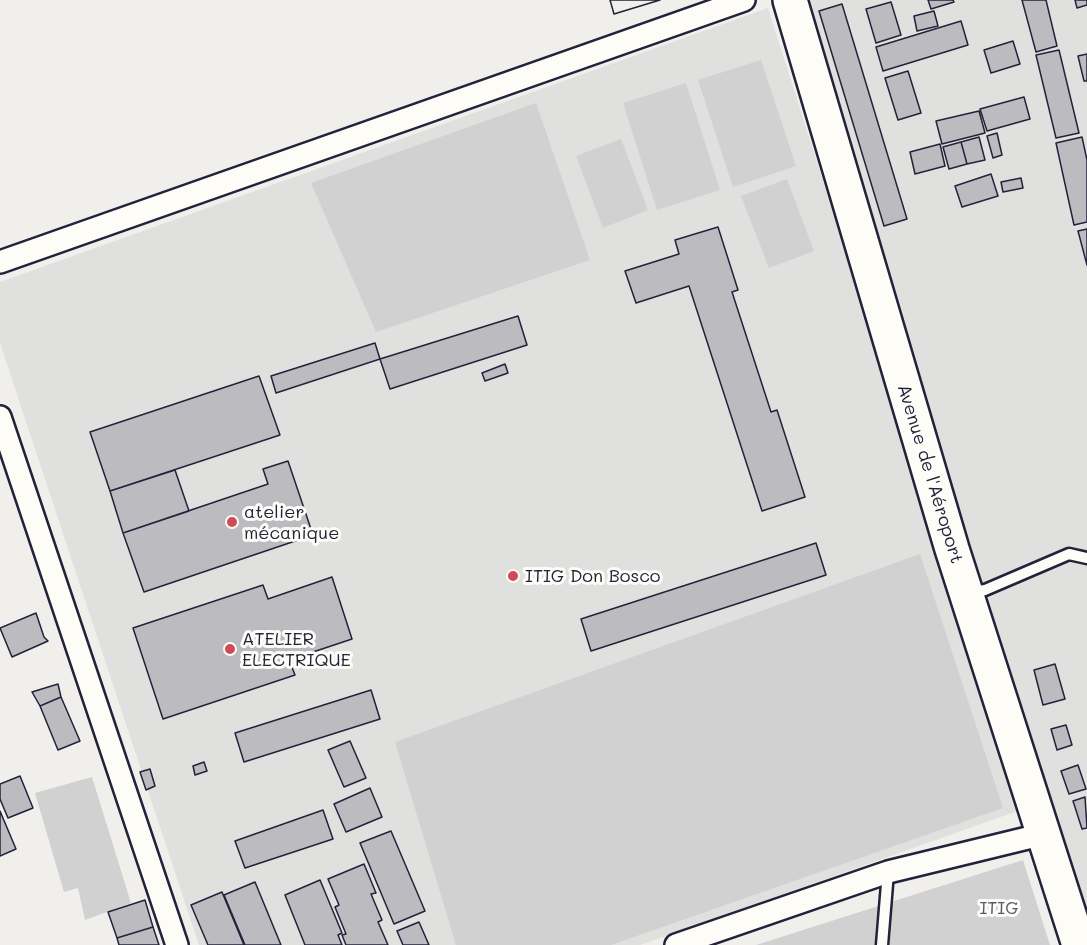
<!DOCTYPE html>
<meta charset="utf-8">
<style>
body{margin:0}
canvas{display:block;background:#f0efec}
</style>
<canvas width="1087" height="945"></canvas>
<script>
const ctx = document.querySelector('canvas').getContext('2d');
ctx.lineJoin = 'round';
function fillPath(path, color) {
  ctx.fillStyle = color;
  ctx.fill(path, 'evenodd');
}
function stroke(path, color, width, dash) {
  ctx.strokeStyle = color;
  ctx.lineWidth = width;
  ctx.lineCap = dash ? 'butt' : 'round';
  ctx.setLineDash(dash || []);
  ctx.stroke(path);
}
function drawText(font, color, halo, rows, align = 'center') {
  ctx.font = font + ' Mali,sans-serif';
  ctx.lineWidth = 6;
  ctx.setLineDash([]);
  ctx.textBaseline = 'middle';
  ctx.strokeStyle = halo;
  ctx.fillStyle = color;
  for (const [text, x, y, turn = 0] of rows) {
    ctx.save();
    ctx.translate(x, y);
    ctx.rotate((+turn || 0) * Math.PI / 180);
    ctx.textAlign = isNaN(turn) ? turn : align;
    if (halo) ctx.strokeText(text, 0, 0);
    ctx.fillText(text, 0, 0);
    ctx.restore();
  }
}
const built = new Path2D(`
 M796,0H1087V923L985,590Z
 M768,8L1023,809L640,945H199L0,343V282Z`);
const green = new Path2D(`
 M761,60L796,166L733,187L698,80Z
 M686,83L720,190L657,210L623,103Z
 M536,103L590,260L376,332L311,183Z
 M621,139L648,210L603,228L576,156Z
 M787,179L814,251L769,268L741,196Z
 M920,554L1003,808L611,945H456L395,742Z
 M92,777L131,903L85,920L78,888L64,892L35,793Z
 M1023,860L1050,945H756Z`);
const building = new Path2D(`
 M610,0H660L614,14Z
 M610,0H660L614,14Z
 M928,0H953L954,2L931,9Z
 M1022,0H1046L1057,46L1036,52Z
 M1075,0H1087V5L1077,8Z
 M891,2L901,35L876,43L866,9Z
 M842,4L907,219L884,226L819,11Z
 M934,11L938,26L917,31L914,16Z
 M961,21L968,45L883,71L876,47Z
 M1013,41L1020,64L991,73L984,50Z
 M1059,50L1079,133L1056,138L1036,55Z
 M1087,54V81H1084L1078,56Z
 M908,71L921,113L898,120L885,78Z
 M1024,97L1030,119L987,131L980,109Z
 M979,111L985,133L942,144L936,121Z
 M997,133L1002,155L993,158L987,136Z
 M979,137L985,160L967,164L961,142Z
 M1082,137L1087,160V222L1074,225L1056,143Z
 M961,142L967,164L949,169L943,147Z
 M940,144L945,166L915,174L910,152Z
 M991,174L998,196L962,207L955,186Z
 M1021,178L1023,188L1003,192L1001,182Z
 M718,227L738,290L732,292L771,412L777,410L805,497L762,511L689,286L636,303L625,271L679,254L675,240Z
 M1087,229V265L1078,231Z
 M518,316L527,345L390,389L380,359Z
 M375,343L380,359L276,393L271,376Z
 M505,364L508,373L485,381L482,373Z
 M259,376L280,435L110,491L90,432Z
 M288,461L313,535L144,592L123,533L268,484L263,469Z
 M175,470L189,511L123,533L110,491Z
 M816,543L826,575L591,651L581,619Z
 M332,577L352,639L289,660L295,675L163,719L133,628L263,585L268,599Z
 M36,613L44,637L48,641L12,657L0,628Z
 M1055,664L1065,699L1043,705L1034,670Z
 M58,684L61,697L40,706L32,692Z
 M371,690L380,719L244,762L235,733Z
 M61,697L80,741L58,750L40,706Z
 M1066,725L1072,745L1057,750L1051,729Z
 M350,741L366,778L344,787L328,750Z
 M204,762L207,771L195,775L193,766Z
 M1078,765L1086,789L1069,794L1061,771Z
 M150,769L155,786L146,790L140,772Z
 M20,776L33,808L8,818L0,799V784Z
 M370,788L382,817L346,832L334,804Z
 M1085,797L1087,828L1082,829L1073,801Z
 M323,810L333,839L245,868L235,841Z
 M0,811L16,849L0,856Z
 M391,831L425,911L394,924L360,843Z
 M364,864L376,893L371,894L382,920L378,922L388,945H346L342,935L346,934L335,907L339,905L328,879Z
 M320,880L342,933L338,935L342,945H305L285,895Z
 M255,882L281,945H245L224,895Z
 M222,892L244,945H208L191,905Z
 M145,900L153,927L117,938L108,912Z
 M419,922L429,945H403L397,931Z
 M153,927L159,945H119L117,938Z`);
const service = new Path2D(`
 M970,593L985,590L1069,554L1087,558
 M882,945L888,872`);
const minor = new Path2D(`
 M0,262L744,0
 M0,417L177,945
 M676,945L888,872L1044,834`);
const trunk = new Path2D(`
 M790,0L952,549L1079,945`);
const markers = [
 [232,522,6,"#d1495b"],
 [513,576,6,"#d1495b"],
 [230,649,6,"#d1495b"]
];
const streetNames = [
 ["Avenue de l'Aéroport",930,474,73]
];
const poiNames = [
 ["atelier",244,512],
 ["mécanique",244,533],
 ["ITIG Don Bosco",525,576],
 ["ATELIER",242,639],
 ["ELECTRIQUE",242,660]
];
const parkNames = [
 ["ITIG",999,908]
];
fillPath(built, '#e0e0df');
fillPath(green, '#d2d1d1');
fillPath(building, '#bcbcc0');
stroke(building, '#22223b', 1.5);
stroke(service, '#22223b', 15);
stroke(minor, '#22223b', 26);
stroke(trunk, '#22223b', 38);
stroke(service, '#fdfcf7', 10);
stroke(minor, '#fdfcf7', 21);
stroke(trunk, '#fdfcf7', 33);
for (const [x, y, r, color] of markers) {
  const dot = new Path2D();
  dot.arc(x, y, r, 0, 2 * Math.PI);
  ctx.fillStyle = color;
  ctx.fill(dot);
  stroke(dot, '#fdfcf7', 2);
}
drawText('18px', '#22223b', '#fdfcf7', streetNames);
drawText('18px', '#22223b', '#fdfcf7', poiNames, 'left');
drawText('18px', '#575768', '#fdfcf7', parkNames);
</script>
